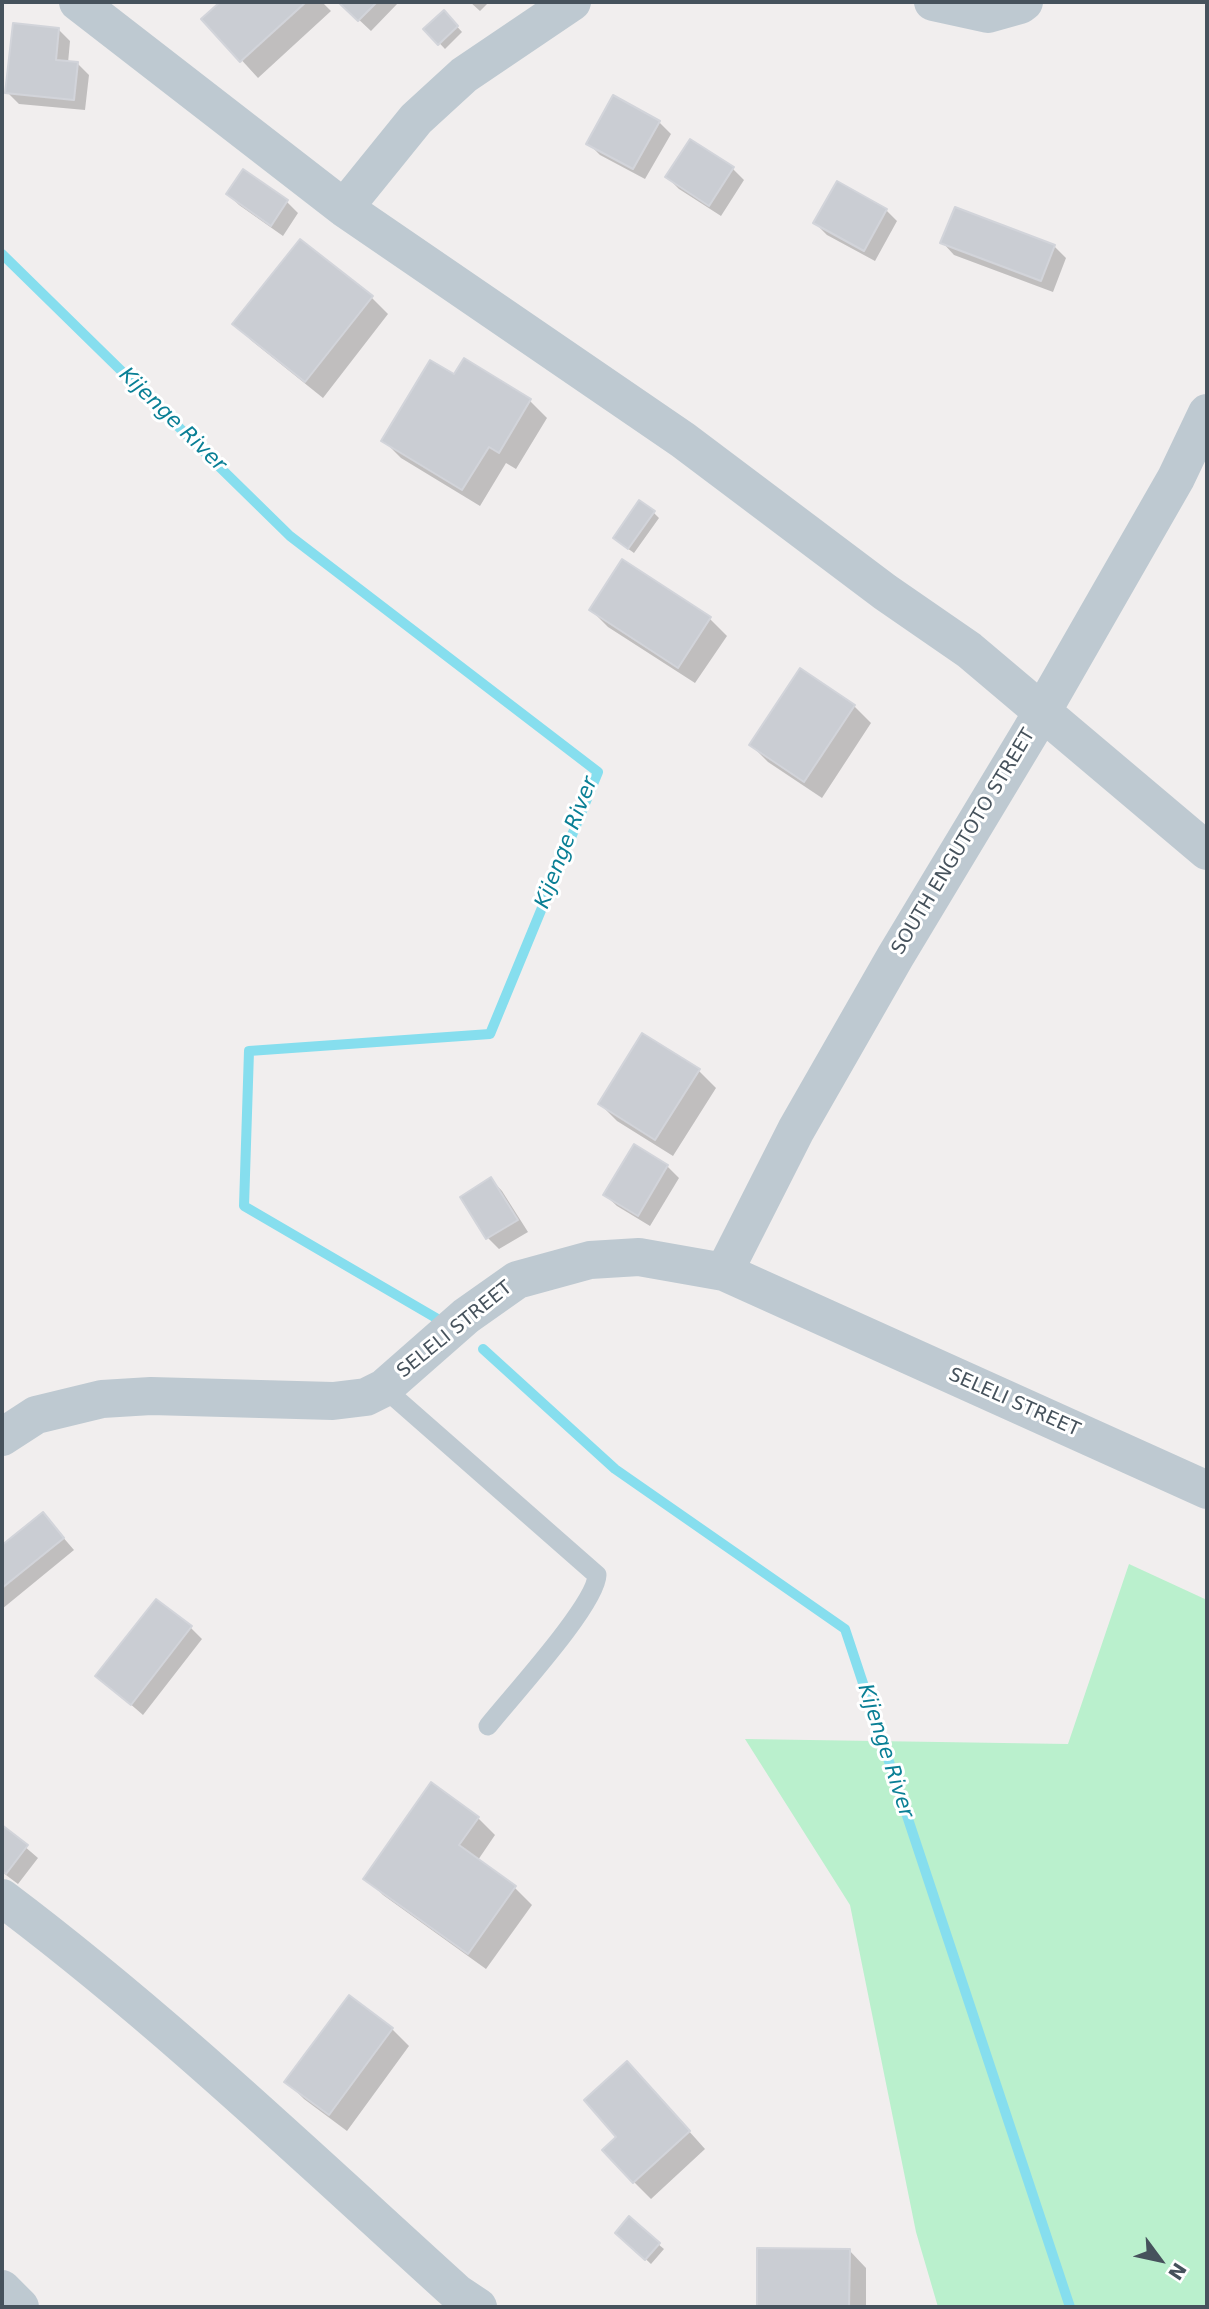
<!DOCTYPE html>
<style>
body{margin:0}
#map{position:relative;width:1209px;height:2309px;overflow:hidden;background:#f1eeee;font-family:"DejaVu Sans",sans-serif}
canvas{display:block}
.frame{position:absolute;inset:0;border:4px solid #46525c;pointer-events:none}
.north{position:absolute;left:1125px;top:2225px;width:70px;height:70px;-webkit-text-stroke:5px #fff;paint-order:stroke;rotate:123deg;font-size:19px;font-weight:700;line-height:28px;text-align:center;color:#46525c}
.north::after{content:'';display:block;margin:auto;width:24px;height:32px;background:#46525c;clip-path:polygon(50% 0,100% 100%,50% 72%,0 100%)}
</style>
<div id="map">
<canvas width="1209" height="2309"></canvas>
<div class="frame"></div>
<div class="north">N</div>
</div>
<script>
const ctx = document.querySelector('canvas').getContext('2d');
ctx.lineJoin = 'round';
function fillPath(path, color) {
  ctx.fillStyle = color;
  ctx.fill(path, 'evenodd');
}
function stroke(path, color, width, dash) {
  ctx.strokeStyle = color;
  ctx.lineWidth = width;
  ctx.lineCap = dash ? 'butt' : 'round';
  ctx.setLineDash(dash || []);
  ctx.stroke(path);
}
function drawText(font, color, halo, rows, align = 'center') {
  ctx.font = font + ' "DejaVu Sans",sans-serif';
  ctx.lineWidth = 6;
  ctx.setLineDash([]);
  ctx.textBaseline = 'middle';
  ctx.strokeStyle = halo;
  ctx.fillStyle = color;
  for (const [text, x, y, turn = 0] of rows) {
    ctx.save();
    ctx.translate(x, y);
    ctx.rotate((+turn || 0) * Math.PI / 180);
    ctx.textAlign = isNaN(turn) ? turn : align;
    if (halo) ctx.strokeText(text, 0, 0);
    ctx.fillText(text, 0, 0);
    ctx.restore();
  }
}
const green = new Path2D(`
 M1129,1564L1207,1600V2307H938L916,2232L850,1905L745,1739L1068,1744Z`);
const shadow = new Path2D(`
 M223,2H322L331,11L258,78L204,19Z
 M340,2H399L371,31Z
 M470,2H489L480,11Z
 M444,12L462,32L445,49L426,29Z
 M59,30L70,41L68,63L78,64L89,75L85,110L19,104L7,92Z
 M659,122L671,134L645,179L600,155L589,144Z
 M733,169L744,180L721,216L679,189L667,177Z
 M244,172L287,202L298,213L283,236L239,205L228,194Z
 M886,210L897,221L875,261L827,235L815,223Z
 M943,243L1054,246L1066,258L1053,292L954,255Z
 M371,297L388,314L323,398L252,341L235,324Z
 M464,360L530,401L547,418L516,469L506,463L480,506L401,458L384,441L454,377Z
 M653,512L659,518L634,553L620,543Z
 M591,610L709,618L727,636L695,683L608,627Z
 M800,670L854,706L871,723L822,798L768,762L751,745Z
 M643,1035L699,1071L716,1088L673,1156L617,1121L600,1104Z
 M667,1166L679,1178L650,1226L617,1206L605,1195Z
 M491,1179L502,1191L528,1232L499,1249L488,1238Z
 M43,1514L74,1550L2,1609V1547Z
 M191,1628L202,1639L143,1715L98,1676Z
 M478,1818L495,1835L478,1860L515,1888L532,1905L486,1969L383,1895L366,1878Z
 M2,1827L38,1858L18,1884L2,1872Z
 M392,2029L409,2046L347,2131L304,2099L287,2082Z
 M644,2081L705,2149L651,2199L634,2182L619,2137Z
 M623,2238L658,2244L664,2249L651,2264Z
 M759,2250H849L866,2268V2307H758Z`);
const stream = new Path2D(`
 M2,254L290,536L598,772L490,1034L249,1051L244,1206L436,1318
 M483,1349L615,1469L845,1629L1070,2307`);
const building = new Path2D(`
 M220,2H306L240,62L201,19Z
 M338,2H377L358,21Z
 M444,10L458,26L438,45L423,29Z
 M13,23L59,28L56,60L78,62L74,100L5,93Z
 M613,95L660,121L633,169L586,144Z
 M690,139L734,167L709,206L665,177Z
 M243,169L288,200L271,226L226,194Z
 M837,181L887,209L864,251L813,223Z
 M955,207L1055,245L1041,281L940,243Z
 M300,239L373,296L305,382L232,324Z
 M464,358L531,399L499,453L489,447L462,490L381,441L430,360L454,374Z
 M639,500L655,511L628,549L613,538Z
 M622,559L711,617L678,668L589,610Z
 M800,668L855,705L804,782L749,745Z
 M642,1033L700,1069L655,1140L598,1104Z
 M634,1144L668,1165L638,1216L603,1195Z
 M491,1177L518,1220L486,1239L460,1197Z
 M43,1512L64,1538L2,1588V1545Z
 M156,1599L192,1626L131,1705L95,1676Z
 M431,1782L479,1817L459,1845L516,1886L468,1954L363,1879Z
 M2,1825L28,1845L6,1874L2,1871Z
 M349,1995L393,2028L329,2115L284,2082Z
 M627,2061L690,2131L633,2183L602,2150L616,2137L584,2100Z
 M629,2216L660,2243L645,2260L615,2233Z
 M757,2248L850,2249L849,2307H757Z`);
const service = new Path2D(`
 M384,1388L597,1575C596,1605 510,1698 488,1726`);
const minor = new Path2D(`
 M78,2L344,208L683,440L885,592L969,650L1207,851
 M933,2L988,14L1020,5L1024,2
 M344,208L416,119L464,75L572,2
 M724,1272L796,1130L895,957L1031,731L1176,478L1207,413
 M2,1437L36,1415L102,1399L151,1396L333,1401L366,1397L384,1388L466,1316L517,1280L590,1260L639,1257L724,1272L1207,1490
 M2,1898C163,2019 308,2158 457,2293L478,2307
 M2,2289L20,2307`);
const streetNames = [
 ["SOUTH ENGUTOTO STREET",964,842,-59],
 ["SELELI STREET",455,1330,-39],
 ["SELELI STREET",1014,1403,24]
];
const waterNames = [
 ["Kijenge River",172,420,44],
 ["Kijenge River",567,843,-69],
 ["Kijenge River",885,1751,72]
];
fillPath(green, '#baf0cd');
fillPath(shadow, '#0003');
stroke(stream, '#86deee', 10);
fillPath(building, '#cacdd3');
stroke(building, '#d2d4da', 2);
stroke(service, '#bec9d1', 19);
stroke(minor, '#bec9d1', 38);
drawText('19px', '#46525c', '#fff', streetNames);
drawText('italic 21px', '#097f95', '#fff', waterNames);
</script>
